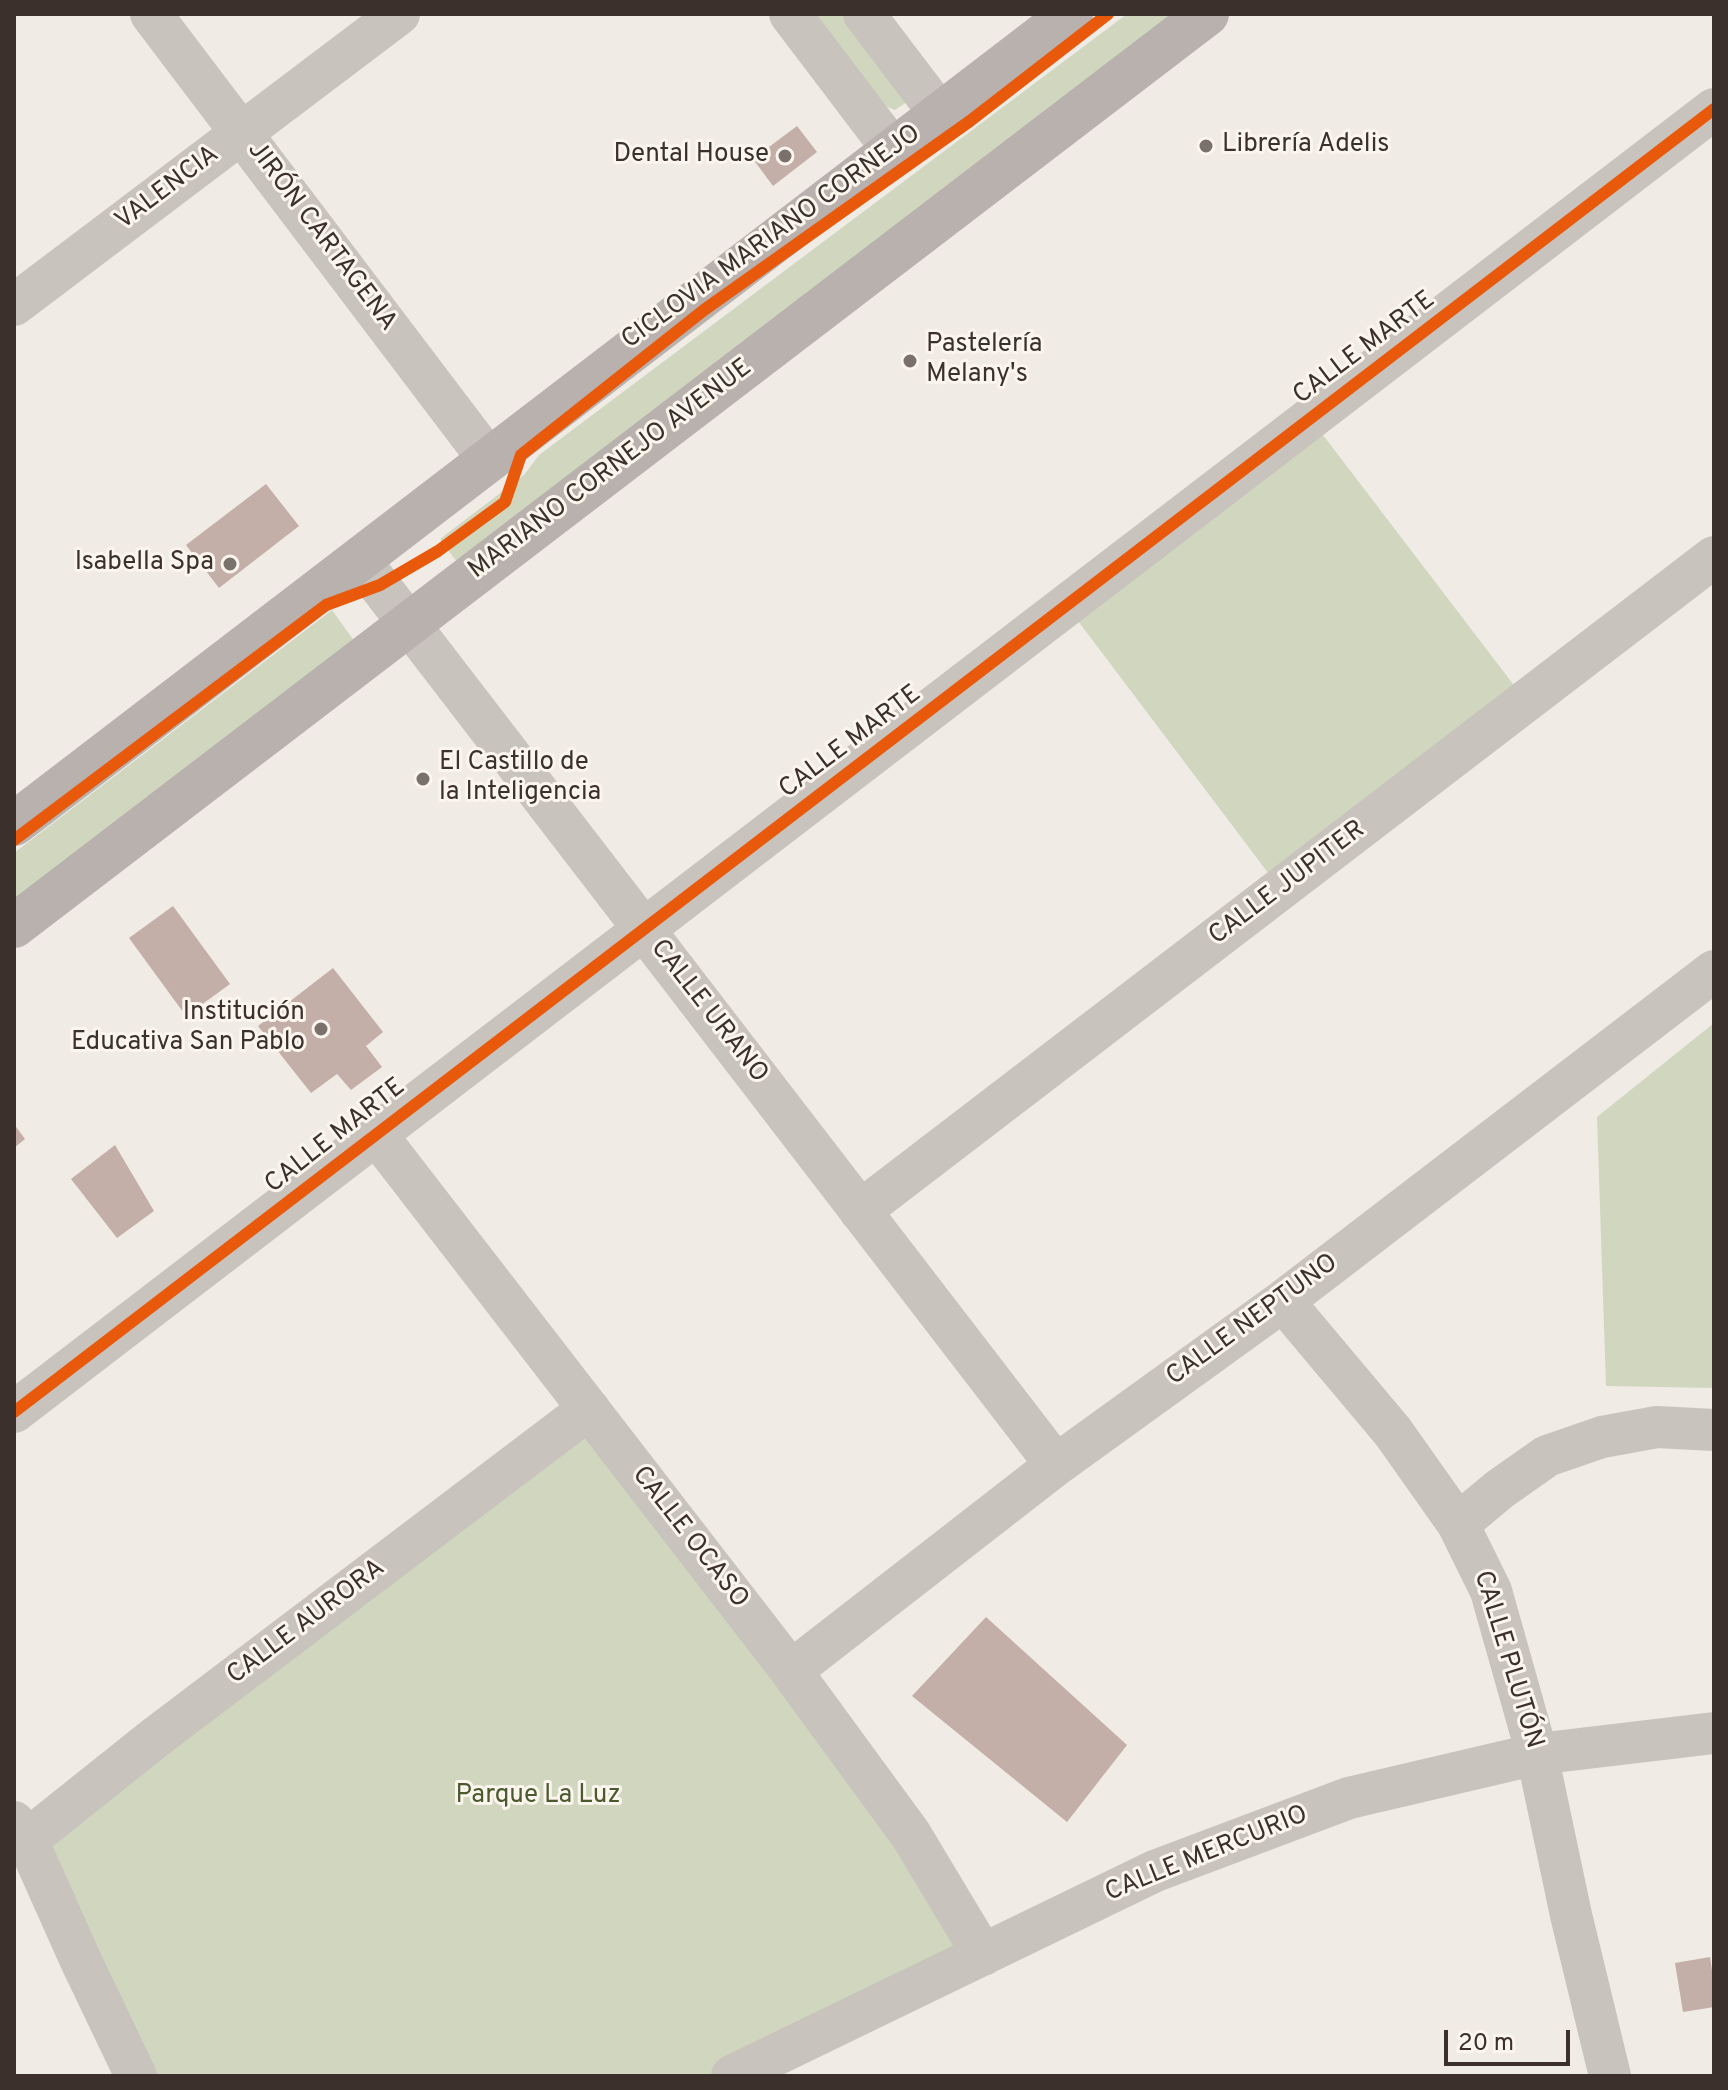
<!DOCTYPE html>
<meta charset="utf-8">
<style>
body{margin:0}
#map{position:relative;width:1728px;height:2090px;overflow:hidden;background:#f0ebe5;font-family:Overpass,sans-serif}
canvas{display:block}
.frame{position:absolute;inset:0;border:16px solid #3b302b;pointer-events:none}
.scale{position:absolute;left:1444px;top:2030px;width:126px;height:36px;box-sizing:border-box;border:4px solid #3b302b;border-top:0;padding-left:10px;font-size:24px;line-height:28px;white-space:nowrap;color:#3b302b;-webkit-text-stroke:6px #fbf5ee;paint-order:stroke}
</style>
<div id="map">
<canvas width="1728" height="2090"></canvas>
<div class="frame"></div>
<div class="scale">20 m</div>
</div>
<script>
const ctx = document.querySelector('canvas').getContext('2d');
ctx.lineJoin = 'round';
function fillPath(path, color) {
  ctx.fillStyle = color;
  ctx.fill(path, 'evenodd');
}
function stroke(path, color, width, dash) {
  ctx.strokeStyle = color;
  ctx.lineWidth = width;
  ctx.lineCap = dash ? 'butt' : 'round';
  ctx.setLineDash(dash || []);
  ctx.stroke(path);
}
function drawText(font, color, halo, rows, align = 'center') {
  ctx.font = font + ' Overpass,sans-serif';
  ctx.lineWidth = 6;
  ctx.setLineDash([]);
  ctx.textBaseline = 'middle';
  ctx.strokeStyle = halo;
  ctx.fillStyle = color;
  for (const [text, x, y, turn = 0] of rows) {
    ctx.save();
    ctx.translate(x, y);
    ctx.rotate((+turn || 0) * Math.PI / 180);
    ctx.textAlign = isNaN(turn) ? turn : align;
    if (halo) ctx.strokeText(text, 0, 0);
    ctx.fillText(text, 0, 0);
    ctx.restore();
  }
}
const green = new Path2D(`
 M811,14H864L914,97L895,110L880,104Z
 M1127,14H1196L468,577L440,539L524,475L539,455Z
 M1310,418L1526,701L1281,890L1066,605Z
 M332,610L360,649L14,914V853Z
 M1714,1023V1388L1606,1386L1597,1117Z
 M589,1409L983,1955L732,2076H136L27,1840Z`);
const building = new Path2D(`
 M797,126L817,152L773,186L753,159Z
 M266,484L299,526L219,588L186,545Z
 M173,906L230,984L186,1016L129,938Z
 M333,968L383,1032L366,1046L382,1067L351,1090L337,1074L311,1093L258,1026Z
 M14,1124L25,1139L14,1148Z
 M115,1145L154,1211L117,1238L71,1179Z
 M986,1617L1127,1745L1067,1822L912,1696Z
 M1710,1957L1714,1984V2007L1683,2012L1675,1963Z`);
const minor = new Path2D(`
 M151,14L489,460
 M790,14L894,151
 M864,14L940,114
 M14,305L399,14
 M359,559L1056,1465
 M376,1134L791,1671L911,1835L983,1955
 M860,1211L1714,557
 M1283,1301L1393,1432L1458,1524L1491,1591L1537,1754L1571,1915L1610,2076
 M14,1412L1714,109
 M1458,1524L1500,1489L1547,1456L1602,1437L1657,1427L1714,1430
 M791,1671L1056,1465L1283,1301L1714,971
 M14,1822L27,1840L81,1961L136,2076
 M27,1840L156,1737L589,1409
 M732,2076L1155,1871L1349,1798L1537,1754L1714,1733`);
const major = new Path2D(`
 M14,824L1071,14
 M14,926L1207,14`);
const cycleway = new Path2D(`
 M14,840L326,605L380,585L438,551L505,502L521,455L704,310L970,121L1108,14
 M14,1412L1714,109`);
const markers = [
 [1206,146,8,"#7a716c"],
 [785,156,8,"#7a716c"],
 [910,361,8,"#7a716c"],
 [230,564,8,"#7a716c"],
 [423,779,8,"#7a716c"],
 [321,1029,8,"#7a716c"]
];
const poiNames = [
 ["Librería Adelis",1222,146],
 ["Dental House",769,156,"right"],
 ["Pastelería",926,346],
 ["Melany's",926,376],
 ["Isabella Spa",214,564,"right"],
 ["El Castillo de",439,764],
 ["la Inteligencia",439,794],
 ["Institución",305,1014,"right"],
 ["Educativa San Pablo",305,1044,"right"]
];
const streetNames = [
 ["VALENCIA",168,189,-37],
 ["JIRÓN CARTAGENA",321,237,53],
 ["CICLOVIA MARIANO CORNEJO",772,238,-36],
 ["CALLE MARTE",1365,349,-37],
 ["MARIANO CORNEJO AVENUE",611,470,-37],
 ["CALLE MARTE",851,743,-37],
 ["CALLE JUPITER",1288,884,-37],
 ["CALLE URANO",708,1012,52],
 ["CALLE MARTE",336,1137,-38],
 ["CALLE NEPTUNO",1253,1321,-36],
 ["CALLE OCASO",689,1538,52],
 ["CALLE AURORA",307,1623,-37],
 ["CALLE PLUTÓN",1507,1660,73],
 ["CALLE MERCURIO",1207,1855,-22]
];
const parkNames = [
 ["Parque La Luz",538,1797]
];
fillPath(green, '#d1d6bf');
fillPath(building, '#c3afa7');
stroke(minor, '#c9c3be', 42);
stroke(major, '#b8b1ad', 44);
stroke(cycleway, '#e8590c', 12);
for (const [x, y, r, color] of markers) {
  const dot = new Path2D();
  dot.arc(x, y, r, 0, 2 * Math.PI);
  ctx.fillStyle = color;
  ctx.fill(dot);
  stroke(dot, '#fbf5ee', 3);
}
drawText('26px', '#3b302b', '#fbf5ee', poiNames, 'left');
drawText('26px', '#3b302b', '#fbf5ee', streetNames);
drawText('26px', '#4a5a2e', '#fbf5ee', parkNames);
</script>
